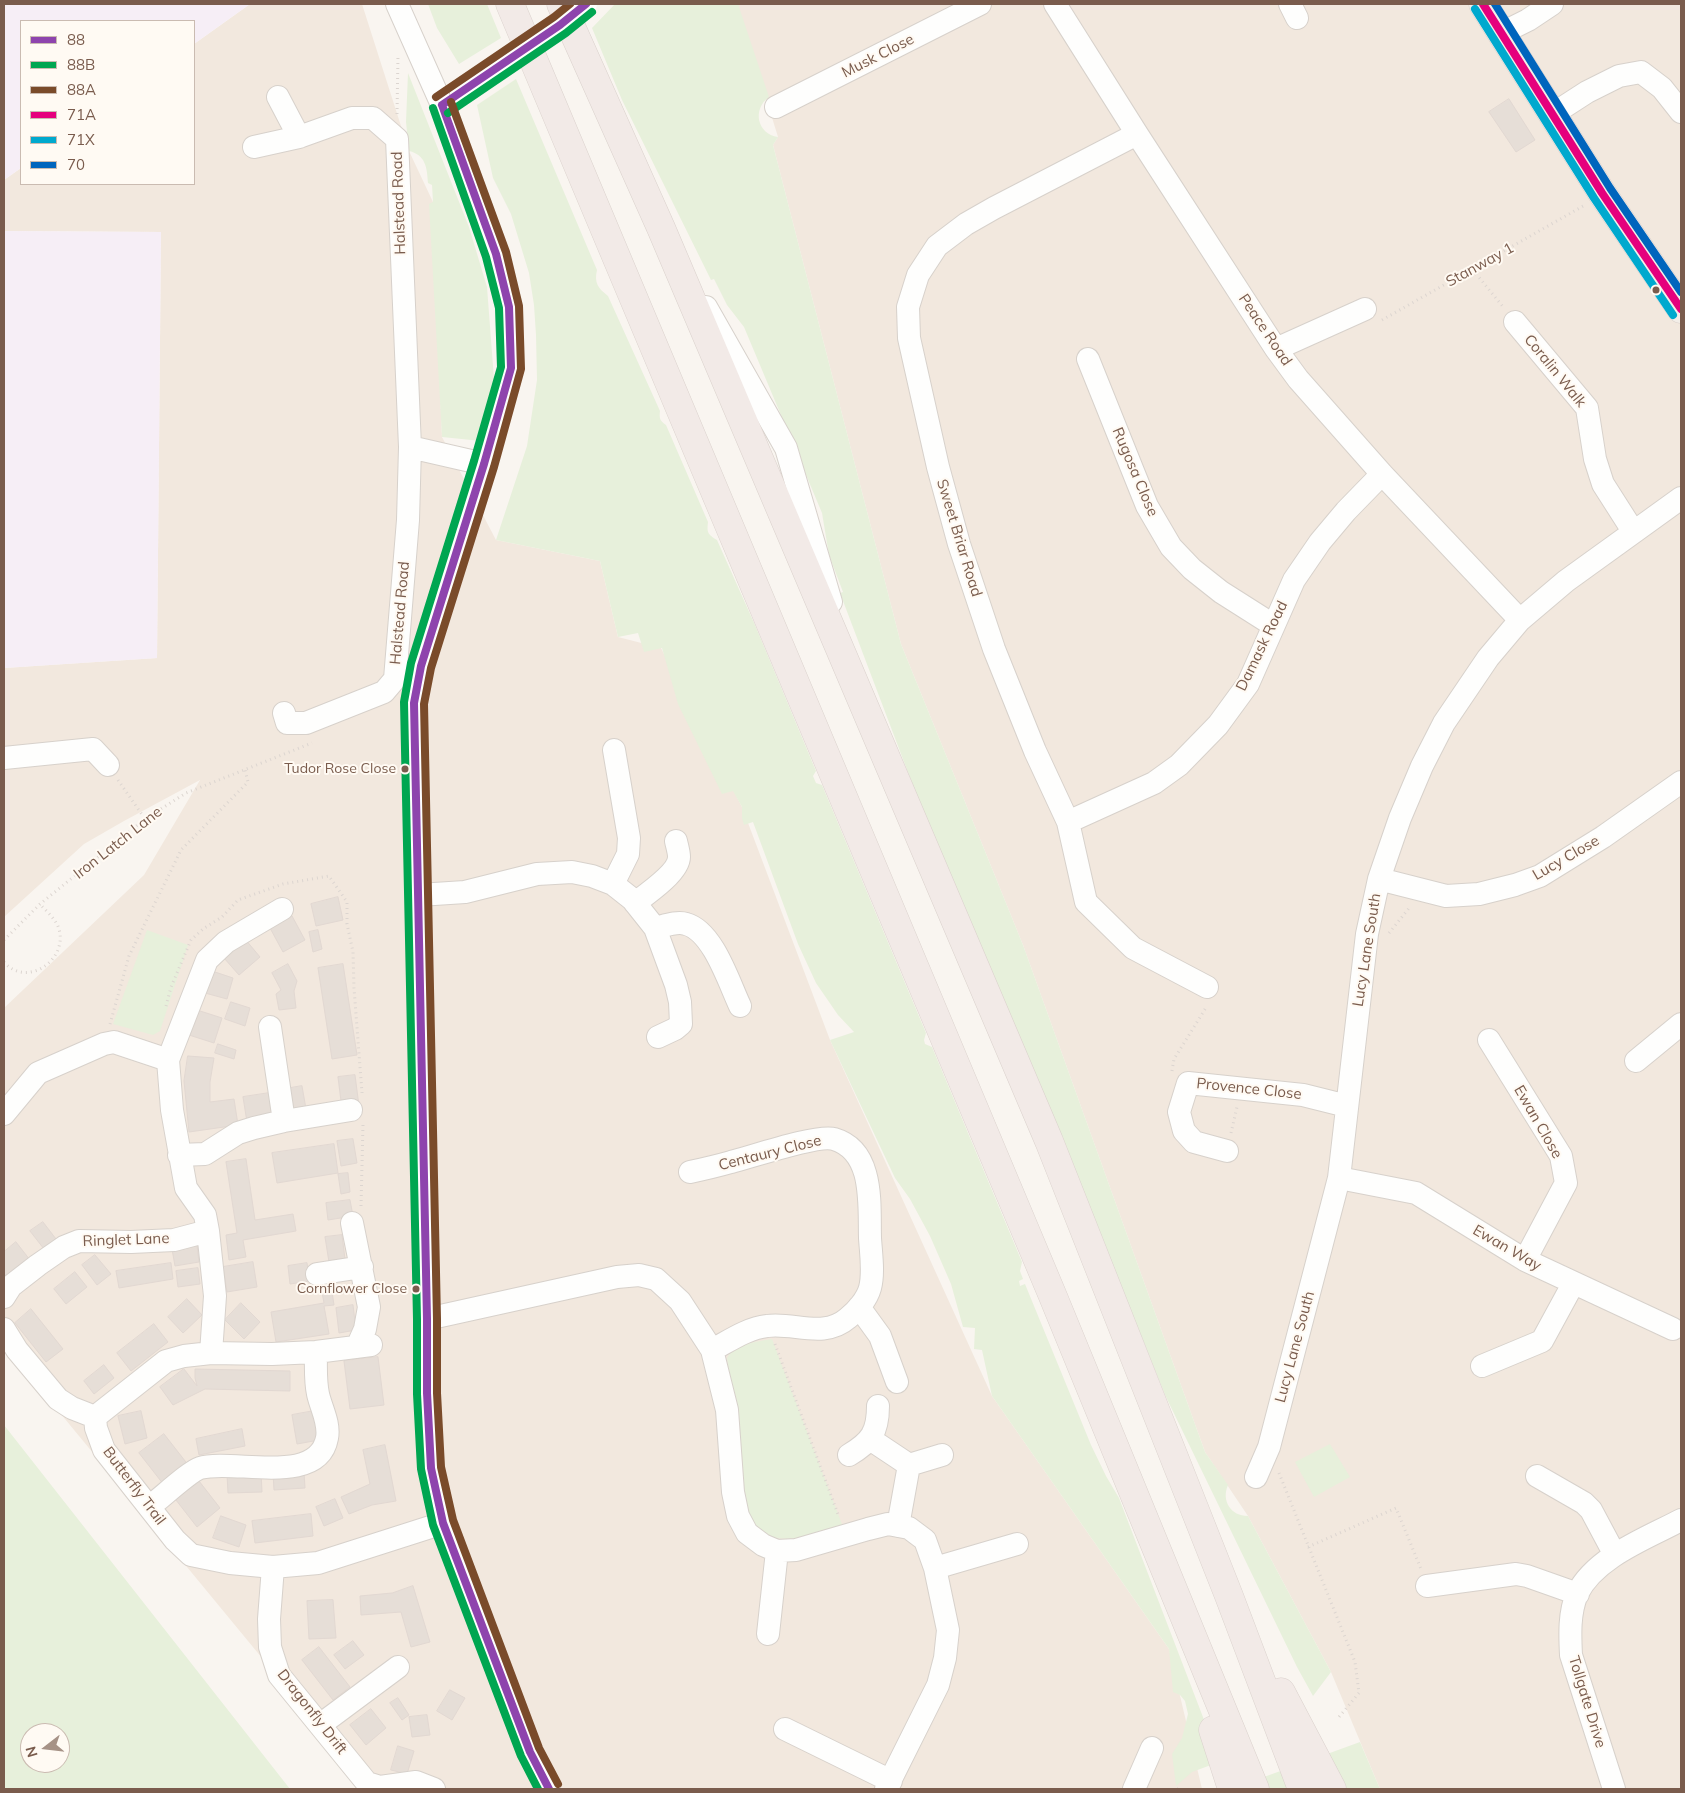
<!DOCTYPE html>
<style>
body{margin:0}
#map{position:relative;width:1685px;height:1793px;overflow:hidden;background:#f9f5f0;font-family:Mulish,sans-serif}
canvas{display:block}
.frame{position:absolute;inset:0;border:5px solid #7a5c4d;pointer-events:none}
.legend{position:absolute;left:20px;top:20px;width:175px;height:165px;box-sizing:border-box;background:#fffaf3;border:1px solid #cabbb1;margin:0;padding:6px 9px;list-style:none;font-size:15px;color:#7a5c4d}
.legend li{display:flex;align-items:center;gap:10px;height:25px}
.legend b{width:25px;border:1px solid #cabbb1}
.north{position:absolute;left:20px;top:1723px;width:50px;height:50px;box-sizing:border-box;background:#fffaf3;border:1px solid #cabbb1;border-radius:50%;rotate:254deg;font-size:14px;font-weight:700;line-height:20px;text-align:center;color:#7a5c4d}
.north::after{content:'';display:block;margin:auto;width:18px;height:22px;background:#a69286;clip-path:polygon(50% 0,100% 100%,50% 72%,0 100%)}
</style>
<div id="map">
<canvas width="1685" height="1793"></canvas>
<div class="frame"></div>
<ul class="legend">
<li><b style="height:6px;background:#8e44ad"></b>88</li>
<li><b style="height:6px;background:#00a651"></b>88B</li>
<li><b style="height:6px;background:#7a4b2a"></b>88A</li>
<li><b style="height:6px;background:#e5007d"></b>71A</li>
<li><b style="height:6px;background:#00a9ce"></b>71X</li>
<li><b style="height:6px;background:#0065bd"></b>70</li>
</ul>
<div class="north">N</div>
</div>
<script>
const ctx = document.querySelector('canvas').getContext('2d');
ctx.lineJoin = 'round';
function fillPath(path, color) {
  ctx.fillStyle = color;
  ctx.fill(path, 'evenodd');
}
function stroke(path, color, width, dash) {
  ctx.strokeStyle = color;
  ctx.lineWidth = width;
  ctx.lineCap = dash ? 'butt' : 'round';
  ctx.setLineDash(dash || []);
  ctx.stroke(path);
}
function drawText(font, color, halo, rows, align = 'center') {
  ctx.font = font + ' Mulish,sans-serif';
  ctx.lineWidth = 4;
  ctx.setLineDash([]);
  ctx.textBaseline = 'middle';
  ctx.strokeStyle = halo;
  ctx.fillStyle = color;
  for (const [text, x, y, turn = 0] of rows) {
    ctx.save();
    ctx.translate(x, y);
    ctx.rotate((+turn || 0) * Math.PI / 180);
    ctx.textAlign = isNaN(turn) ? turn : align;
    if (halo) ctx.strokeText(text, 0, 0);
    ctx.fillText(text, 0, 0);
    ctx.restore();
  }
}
const residential = new Path2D(`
 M250,4H362L409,151L433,202L442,437L496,540L600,561L618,637L661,648L742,807L830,1040L992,1396L1169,1649L1202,1789H370L4,1345V1008L144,875L200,780L124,821L84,844L4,917V668L157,658L161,232L4,231V180L21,168V184H194V44Z
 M737,4H1681V1789H1380L1331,1672L1248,1516L1205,1452L1023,945L901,644L773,145L778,137Z`);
const education = new Path2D(`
 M4,4H250L194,44V21H21V168L4,180Z
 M4,231L161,232L157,658L4,668Z`);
const green = new Path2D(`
 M428,4H487L501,38L459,64L437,28Z
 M615,4H738L769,97C752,109 757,134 778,137L773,145L901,644L1023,945L1205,1452L1228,1485C1221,1501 1231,1516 1248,1516L1331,1672L1313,1696L1297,1667L1166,1397L1100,1235L934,841L840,593L843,592L829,555L822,513L744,327L727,305L714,279L711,280L622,100L592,28Z
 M408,73L469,227L487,287L494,379L481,441L442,437L429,204L433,202L432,185L428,183C427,168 426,155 409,151L406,122Z
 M516,79L597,270C594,283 598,288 608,296L660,411C659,418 660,421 666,425L708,522C707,532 707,534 717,540L755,625L816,771L813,776L816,783L822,785L926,1033L924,1040L925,1044L932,1047L1022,1262L1020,1271L1023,1279L1019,1281L1020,1286L1025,1284L1091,1445L1106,1476L1119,1498L1211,1738V1765L1192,1772L1176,1786L1172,1754L1182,1738L1188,1714L1185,1701L1180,1695L1173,1692L1169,1649L992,1396L982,1350L974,1349L975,1328L963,1327L951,1284L930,1236L910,1199L895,1178L830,1040L854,1032L838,1015L816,983L798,944L753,822L744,825L742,818V807L733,791L722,794L678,704L662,648L644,652L638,633L618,637L600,561L496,540L527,446L537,380L536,335L534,305L529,273L511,214L493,178L477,105Z
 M147,930L188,945L160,1031L153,1035L113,1024Z
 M772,1339L843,1527C817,1533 777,1550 756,1527C752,1524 749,1519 746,1515L727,1358C736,1343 755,1342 772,1339Z
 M4,1425L290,1789H4ZM30,1733H60V1763H30Z
 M1330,1444L1350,1477L1314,1497L1295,1462Z
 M1360,1742L1380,1789H1231Z`);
const building = new Path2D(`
 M1509,99L1535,140L1516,152L1489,112Z
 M338,897L343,920L316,926L311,904Z
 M292,916L305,940L283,952L270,928Z
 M318,930L322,949L313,952L309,932Z
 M245,939L260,957L239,975L224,958Z
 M288,964L297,981L294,991L296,1008L279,1010L276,994L281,990L272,973Z
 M343,964L357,1055L332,1059L318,968Z
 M212,971L233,978L227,999L205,993Z
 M231,1002L250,1008L245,1026L225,1019Z
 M197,1010L222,1018L214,1043L189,1035Z
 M218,1044L236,1050L234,1059L215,1053Z
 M188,1056L214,1058L210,1082V1102L234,1099L238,1125L189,1132L184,1081Z
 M355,1075L359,1106L342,1109L338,1077Z
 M302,1086L306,1109L289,1112L285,1089Z
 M276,1092L280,1117L247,1122L243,1097Z
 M353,1139L357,1163L341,1166L337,1141Z
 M334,1144L338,1173L277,1183L272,1153Z
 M246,1159L255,1220L293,1214L296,1231L243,1240L246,1257L229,1260L226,1235L237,1233L226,1162Z
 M348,1173L350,1192L341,1194L338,1174Z
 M350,1200L353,1216L328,1220L326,1203Z
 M43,1222L56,1239L44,1249L30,1231Z
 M342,1235L345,1259L329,1262L325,1237Z
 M16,1242L30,1260L7,1278L4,1273V1252Z
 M197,1245L199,1262L175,1266L172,1249Z
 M95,1255L111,1274L97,1285L82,1265Z
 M253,1262L257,1287L227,1292L223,1267Z
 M171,1263L173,1279L119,1288L116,1271Z
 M307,1263L310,1281L290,1284L288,1266Z
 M198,1268L200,1284L178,1287L176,1271Z
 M75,1272L87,1287L66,1304L54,1289Z
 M331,1285L334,1305L324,1306L329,1334L276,1342L271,1312L324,1303L321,1287Z
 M187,1299L202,1315L183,1333L168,1317Z
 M241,1303L260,1322L244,1339L225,1320Z
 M353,1305L356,1330L339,1333L336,1308Z
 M31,1309L63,1349L46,1362L15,1323Z
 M154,1324L168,1342L131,1371L117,1353Z
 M378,1357L384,1405L350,1409L344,1361Z
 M104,1365L114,1378L94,1394L84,1381Z
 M184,1369L197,1386L195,1378V1369L290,1371V1391L205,1389L173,1405L160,1387Z
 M141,1411L147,1438L125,1444L118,1416Z
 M314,1411L319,1440L297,1444L292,1415Z
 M242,1429L245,1446L199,1455L196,1439Z
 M164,1434L189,1466L164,1485L139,1453Z
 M385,1445L396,1501L372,1505L349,1514L341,1497L370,1484L363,1450Z
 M261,1472L262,1492L228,1493L227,1474Z
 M304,1472L305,1488L274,1490L273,1473Z
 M199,1481L220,1508L197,1527L176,1500Z
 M335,1499L343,1518L324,1526L316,1507Z
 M311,1514L313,1536L255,1543L252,1521Z
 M221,1516L246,1525L239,1547L213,1538Z
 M413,1586L430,1642L411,1647L401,1612L361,1615L360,1596L392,1593Z
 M333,1600L336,1638L309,1639L307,1601Z
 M353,1641L364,1655L345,1669L334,1655Z
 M319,1647L350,1687L333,1700L302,1660Z
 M450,1690L465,1698L452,1720L437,1711Z
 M398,1698L409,1715L402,1720L390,1703Z
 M371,1709L386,1728L366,1745L350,1725Z
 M427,1715L430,1735L412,1737L409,1717Z
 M398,1746L414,1751L407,1774L391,1770Z`);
const path = new Path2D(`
 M397,114L398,55
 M1473,270L1504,308
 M1382,320L1585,205
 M118,780L145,819
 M1389,933L1410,907
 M4,940L40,904L145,819L186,793L312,743
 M4,962C26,988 68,961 59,929C56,919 47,912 40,904
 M166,1006L171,987L191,940L203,929L222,917L238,900L283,884L329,876L347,902V924L353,952L354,988L362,1093
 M110,1024L129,956L181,850L248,782L245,770
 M1172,1071L1174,1059L1207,1006
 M1231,1133L1237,1107
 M361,1206L363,1124
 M775,1344L839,1517
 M1279,1473L1355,1662L1359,1693L1339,1717
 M1308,1547L1396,1508L1421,1569
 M1178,1789L1180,1786`);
const minor = new Path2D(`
 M397,4L442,105L496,254L509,307L511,368L484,464L421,666L414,703L427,1319V1393L431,1468L443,1523L530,1752L549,1789
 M1055,4L1137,134L1276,349L1298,379L1382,474L1520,620
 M1290,4L1297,18
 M1502,33L1528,20L1552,4
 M278,97L299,137L352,118H373L397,139L410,447L408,520L395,679L384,692L306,723H287L284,713
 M776,107L980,4
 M1553,114L1587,92L1619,76L1641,72L1662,88L1681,112
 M1137,134L994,208L966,224L937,246L918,275L908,307L909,338L938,467L959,544L994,649L1035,751L1068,822L1086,902L1133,948L1207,987
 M254,147L299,137
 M706,307L786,448L831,602
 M1515,322L1587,408L1595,459L1603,484L1633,531
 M1276,349L1365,309
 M1088,359L1147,506L1171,547L1192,569L1221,592L1273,625
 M410,447L484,464
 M4,758L93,749L108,765
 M1068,822L1154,783L1179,765L1218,725L1248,684L1294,580L1320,542L1346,511L1382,474
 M1379,879L1446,896L1479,894L1515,885L1540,876L1603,837L1681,782
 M613,884L628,854L629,838L614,750
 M419,895L465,892L537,874L572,872L592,876L613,884L632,899L655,928L676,985L680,1002L681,1024L675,1029L658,1037
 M635,903C647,894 679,872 679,857C679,852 677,846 676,841
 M655,928C664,926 677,921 686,924C713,931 729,983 740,1006
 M270,1027L284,1121
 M1489,1040L1561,1156L1566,1183L1525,1260
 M1636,1061L1681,1024
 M4,1114L38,1073L104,1044L114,1042L168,1060
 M1227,1151L1194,1142L1184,1131L1179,1112L1188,1083L1303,1095L1347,1106
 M179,1155L205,1154L238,1133L254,1128L284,1121L351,1110
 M690,1172C704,1169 717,1166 731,1162C751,1157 818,1134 834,1139C875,1151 869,1206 870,1238C871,1254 874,1273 870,1288C867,1299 857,1311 848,1318C824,1339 794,1322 767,1326C748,1328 729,1341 712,1350
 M1339,1178L1416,1193L1525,1260L1673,1329
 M352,1223L369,1307L365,1329L357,1347
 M317,1274L362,1267
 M4,1297L11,1286L38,1265L64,1247L79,1241L131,1242L174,1240L208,1231
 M859,1307L880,1336L897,1382
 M427,1319L617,1277L639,1275L656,1279L680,1301L712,1350L727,1410L733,1492L738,1516L747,1533L763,1545L777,1551L796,1550L868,1529L888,1524L909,1528L925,1540L935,1568L948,1630L945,1658L938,1685L886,1789
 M4,1329L17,1350L58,1399L72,1408L95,1417
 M371,1345L316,1352L272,1354L211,1353L184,1356L166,1361L95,1417L96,1428L104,1450L175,1540L191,1555L230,1563L273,1567L318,1563L443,1523
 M211,1353L215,1296L208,1231L205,1215L186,1188L172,1110L168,1060L207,960L226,942L282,909
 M1482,1366L1542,1341L1573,1284
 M870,1439L909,1465
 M849,1455C871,1442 878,1432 878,1406
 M1537,1476L1584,1503L1591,1510L1615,1555
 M1256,1477L1269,1447L1339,1178L1367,934L1379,879L1400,818L1422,766L1444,723L1488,658L1520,620L1566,581L1681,498
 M149,1507C160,1499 190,1471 200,1468C232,1458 318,1487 327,1438C330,1423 321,1408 318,1394C315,1380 316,1366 316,1352
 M898,1526L909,1465L942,1455
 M273,1567L269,1619L270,1647L279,1675L367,1783L380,1787L416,1782L434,1789
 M935,1568L1017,1544
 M1427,1586L1516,1574L1527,1576L1578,1594
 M768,1634L777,1551
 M320,1725L398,1667
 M785,1729L891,1781
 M1134,1789L1152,1748
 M1614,1789L1571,1655C1570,1635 1569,1613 1577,1594C1595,1557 1647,1538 1681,1520`);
const major = new Path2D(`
 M1483,4L1602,193L1681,309`);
const highway = new Path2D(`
 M510,4L1052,1294L1255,1789
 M561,4L661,228L1049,1141L1229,1596L1302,1789
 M1281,1692L1332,1789
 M1213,1730L1232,1789`);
const minorBridge = new Path2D(`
 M461,93L560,25L586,4`);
const bus1 = new Path2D(`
 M442,105L496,254L509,307L511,368L484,464L421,666L414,703L427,1319V1393L431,1468L443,1523L530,1752L549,1789
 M442,105L560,25L586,4`);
const bus2 = new Path2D(`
 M433,108L486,257L499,308L501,367L474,461L411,663L404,702L417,1319V1394L421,1469L433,1525L521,1756L538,1789
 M448,113L566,33L592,12`);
const bus3 = new Path2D(`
 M436,97L554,17L570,4
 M451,102L506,252L519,306L521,369L494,467L431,668L424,704L437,1319V1393L441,1467L453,1520L539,1748L558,1784`);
const bus4 = new Path2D(`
 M1483,4L1602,193L1681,309`);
const bus5 = new Path2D(`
 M1475,9L1594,198L1673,315`);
const bus6 = new Path2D(`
 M1495,4L1610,188L1681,292`);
const markers = [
 [1656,290,4.5,"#7a5c4d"],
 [405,769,4.5,"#7a5c4d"],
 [416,1289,4.5,"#7a5c4d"]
];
const busNames = [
 ["Tudor Rose Close",396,769],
 ["Cornflower Close",407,1289]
];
const streetNames = [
 ["Musk Close",878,56,-27],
 ["Halstead Road",399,203,-92],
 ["Stanway 1",1480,265,-29],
 ["Peace Road",1265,330,56],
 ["Coralin Walk",1555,371,51],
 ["Rugosa Close",1135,472,67],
 ["Sweet Briar Road",959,538,73],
 ["Halstead Road",400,613,-85],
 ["Damask Road",1262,646,-64],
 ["Iron Latch Lane",118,843,-38],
 ["Lucy Close",1566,858,-30],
 ["Lucy Lane South",1367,950,-81],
 ["Provence Close",1249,1089,6],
 ["Ewan Close",1538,1122,60],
 ["Centaury Close",770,1153,-14],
 ["Ringlet Lane",126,1240,-2],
 ["Ewan Way",1507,1248,30],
 ["Lucy Lane South",1295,1347,-75],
 ["Butterfly Trail",134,1486,53],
 ["Tollgate Drive",1587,1702,73],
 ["Dragonfly Drift",312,1712,52]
];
fillPath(residential, '#f2e8de');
fillPath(education, '#f6eef6');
fillPath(green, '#e7f0db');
fillPath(building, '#e6ded7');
stroke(building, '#e2d8d2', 1);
stroke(minor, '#d7d1cb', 24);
stroke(major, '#dad1cc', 29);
stroke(highway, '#dad1cc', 29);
stroke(path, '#dcd5d0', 3, [1, 4]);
stroke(minor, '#fefefd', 22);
stroke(major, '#f3eee8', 28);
stroke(highway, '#f2eae7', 28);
stroke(minorBridge, '#d7d1cb', 24, []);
stroke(minorBridge, '#fefefd', 22);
stroke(bus1, '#8e44ad', 8);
stroke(bus2, '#00a651', 8);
stroke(bus3, '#7a4b2a', 8);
stroke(bus4, '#e5007d', 8);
stroke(bus5, '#00a9ce', 8);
stroke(bus6, '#0065bd', 8);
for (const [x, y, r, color] of markers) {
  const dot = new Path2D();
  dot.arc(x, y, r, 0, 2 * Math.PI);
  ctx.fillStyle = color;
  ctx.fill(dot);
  stroke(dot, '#fffaf3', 2);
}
drawText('14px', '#7a5c4d', '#fffaf3', busNames, 'right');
drawText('15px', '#7a5c4d', '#fffaf3', streetNames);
</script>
